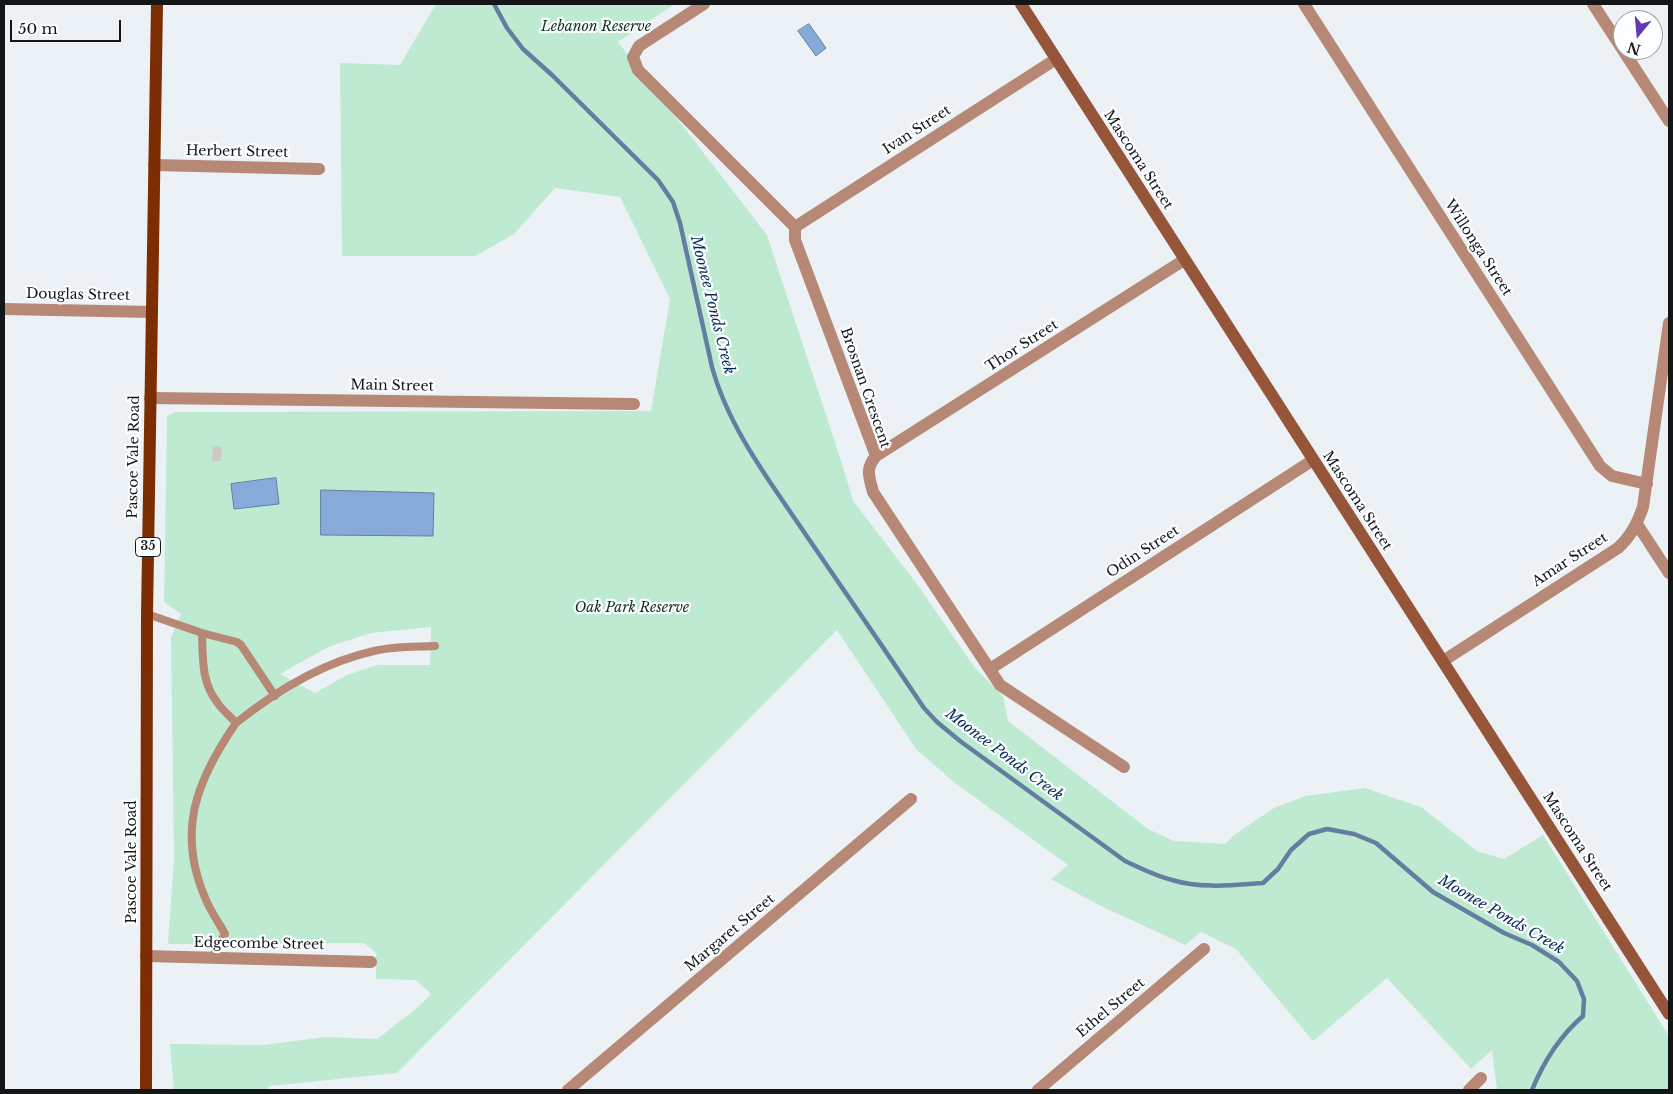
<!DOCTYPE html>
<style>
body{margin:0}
#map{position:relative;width:1673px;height:1094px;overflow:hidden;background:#ecf1f6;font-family:"Libre Baskerville",serif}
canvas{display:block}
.frame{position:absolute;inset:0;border:5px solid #141517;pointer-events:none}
.north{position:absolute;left:1613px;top:10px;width:50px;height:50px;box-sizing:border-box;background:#fdfeff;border:1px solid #a0a1a2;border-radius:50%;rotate:197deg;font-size:14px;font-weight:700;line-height:20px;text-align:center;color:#141517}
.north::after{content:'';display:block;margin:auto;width:18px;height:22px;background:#6338b0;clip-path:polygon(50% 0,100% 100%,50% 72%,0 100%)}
.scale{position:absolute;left:10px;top:20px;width:111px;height:22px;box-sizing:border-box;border:2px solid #141517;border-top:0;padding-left:6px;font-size:15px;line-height:18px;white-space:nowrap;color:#141517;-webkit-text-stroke:4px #fdfeff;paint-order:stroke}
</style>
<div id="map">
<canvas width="1673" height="1094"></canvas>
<div class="frame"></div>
<div class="north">N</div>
<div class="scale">50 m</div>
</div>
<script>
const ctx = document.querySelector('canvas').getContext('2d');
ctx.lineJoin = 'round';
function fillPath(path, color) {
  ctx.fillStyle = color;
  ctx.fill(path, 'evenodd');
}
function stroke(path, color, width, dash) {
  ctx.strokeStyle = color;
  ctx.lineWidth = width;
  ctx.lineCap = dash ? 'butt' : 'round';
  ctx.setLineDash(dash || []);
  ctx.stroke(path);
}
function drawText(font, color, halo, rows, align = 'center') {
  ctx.font = font + ' "Libre Baskerville",serif';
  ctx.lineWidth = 4.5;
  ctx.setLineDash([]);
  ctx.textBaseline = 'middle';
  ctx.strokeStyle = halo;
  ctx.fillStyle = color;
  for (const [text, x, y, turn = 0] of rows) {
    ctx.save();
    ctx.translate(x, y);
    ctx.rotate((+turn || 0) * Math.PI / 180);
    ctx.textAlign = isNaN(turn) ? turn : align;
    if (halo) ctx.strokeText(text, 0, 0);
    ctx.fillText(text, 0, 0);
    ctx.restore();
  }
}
const green = new Path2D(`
 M436,4H675L618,42L767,235L843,467L853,501L917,584L975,668L1003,696L1008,721L1148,829L1174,841L1225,844L1234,835L1274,808L1305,796L1365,788L1421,807L1477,851L1504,859L1543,835L1669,1036V1090H1497L1492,1050L1471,1069L1387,978L1313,1041L1236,949L1201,932L1185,945L1097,904L1051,879L1068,865L955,783L916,749L837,630L397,1073L270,1086L265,1090H174L170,1044L264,1045L325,1037L377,1039L417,1008L431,994L416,980L376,979V953L364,943L168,944L174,858L171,637L181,614L164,602L167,416L175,412L651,411L670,299L620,197L555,188L514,234L475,256H342L340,63L400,65ZM431,627L430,665H378L347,675L315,693L280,674L328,647L371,633Z`);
const water = new Path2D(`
 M809,24L826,48L816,56L798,31Z
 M276,478L279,504L234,509L231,484Z
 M321,490L434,493L433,536L321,535Z`);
const stream = new Path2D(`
 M494,4L507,28L523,49L552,75L658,180L673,202L680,223L712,367C729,429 771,483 806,535C846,593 885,650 924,708L937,722L960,741L1125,861C1140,868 1156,876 1172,880C1201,889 1234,885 1263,883L1278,869L1291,850L1309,834L1327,829L1354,834L1376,843L1433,892L1504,933L1532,945L1559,962L1577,981L1584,999L1583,1016C1560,1036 1543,1063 1532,1090`);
const building = new Path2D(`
 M213,446L222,447L221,461H212Z`);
const lane = new Path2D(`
 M147,614L202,633L237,642L241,645L275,696
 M202,633C203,657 201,682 217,702C222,710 230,716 236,723C276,691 324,662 374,651C394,646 415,647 435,646
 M212,958L225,934C219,923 211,912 206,900C176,832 196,781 236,723`);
const street = new Path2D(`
 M704,4L639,46L633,57L638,70L795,227V240L876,456C865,469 869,476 873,492L1000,685L1124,767
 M1304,4L1600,466L1612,476L1647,484
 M1593,4L1669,121
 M154,165L319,169
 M795,227L1056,59
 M4,309L152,312
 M150,398L634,404
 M876,456L1184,260
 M1637,524L1669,573
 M1443,661L1618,548C1631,536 1637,524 1643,507L1669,323
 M990,669L1313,460
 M146,956L371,962
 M568,1090L911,799
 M1038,1090L1204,949
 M1469,1090L1481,1078`);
const secondary = new Path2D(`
 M1021,4L1669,1014`);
const primary = new Path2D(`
 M146,1090L147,614L157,4`);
const shields = [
 [148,547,25]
];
const shieldNames = [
 ["35",148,547]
];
const parkNames = [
 ["Lebanon Reserve",596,27],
 ["Oak Park Reserve",632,608]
];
const streetNames = [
 ["Ivan Street",917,130,-33],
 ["Herbert Street",237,152,1],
 ["Mascoma Street",1138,160,57],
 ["Willonga Street",1478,248,57],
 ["Douglas Street",78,295,1],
 ["Thor Street",1022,346,-33],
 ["Main Street",392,386,1],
 ["Brosnan Crescent",865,388,71],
 ["Pascoe Vale Road",134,457,-89],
 ["Mascoma Street",1357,501,57],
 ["Odin Street",1143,552,-33],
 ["Amar Street",1570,560,-33],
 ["Mascoma Street",1577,842,57],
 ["Pascoe Vale Road",132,862,-90],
 ["Margaret Street",730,933,-40],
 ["Edgecombe Street",259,944,1],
 ["Ethel Street",1111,1008,-40]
];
const waterNames = [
 ["Moonee Ponds Creek",712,305,76],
 ["Moonee Ponds Creek",1004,755,37],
 ["Moonee Ponds Creek",1501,915,30]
];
fillPath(green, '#beead2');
fillPath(water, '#86abdb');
stroke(water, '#647ea0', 1);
stroke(stream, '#647ea0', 4.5);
fillPath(building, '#cec9c3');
stroke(lane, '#b68875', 8);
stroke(street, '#b68875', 12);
stroke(secondary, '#965539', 12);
stroke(primary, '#7c2e02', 12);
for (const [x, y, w] of shields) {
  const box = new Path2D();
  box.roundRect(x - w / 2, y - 9.5, w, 19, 4);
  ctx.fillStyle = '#fdfeff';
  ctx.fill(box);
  stroke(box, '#141517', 1);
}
drawText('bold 12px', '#141517', null, shieldNames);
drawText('italic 14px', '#123023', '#fdfeff', parkNames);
drawText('14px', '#141517', '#fdfeff', streetNames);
drawText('italic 15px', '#052d58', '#fdfeff', waterNames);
</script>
